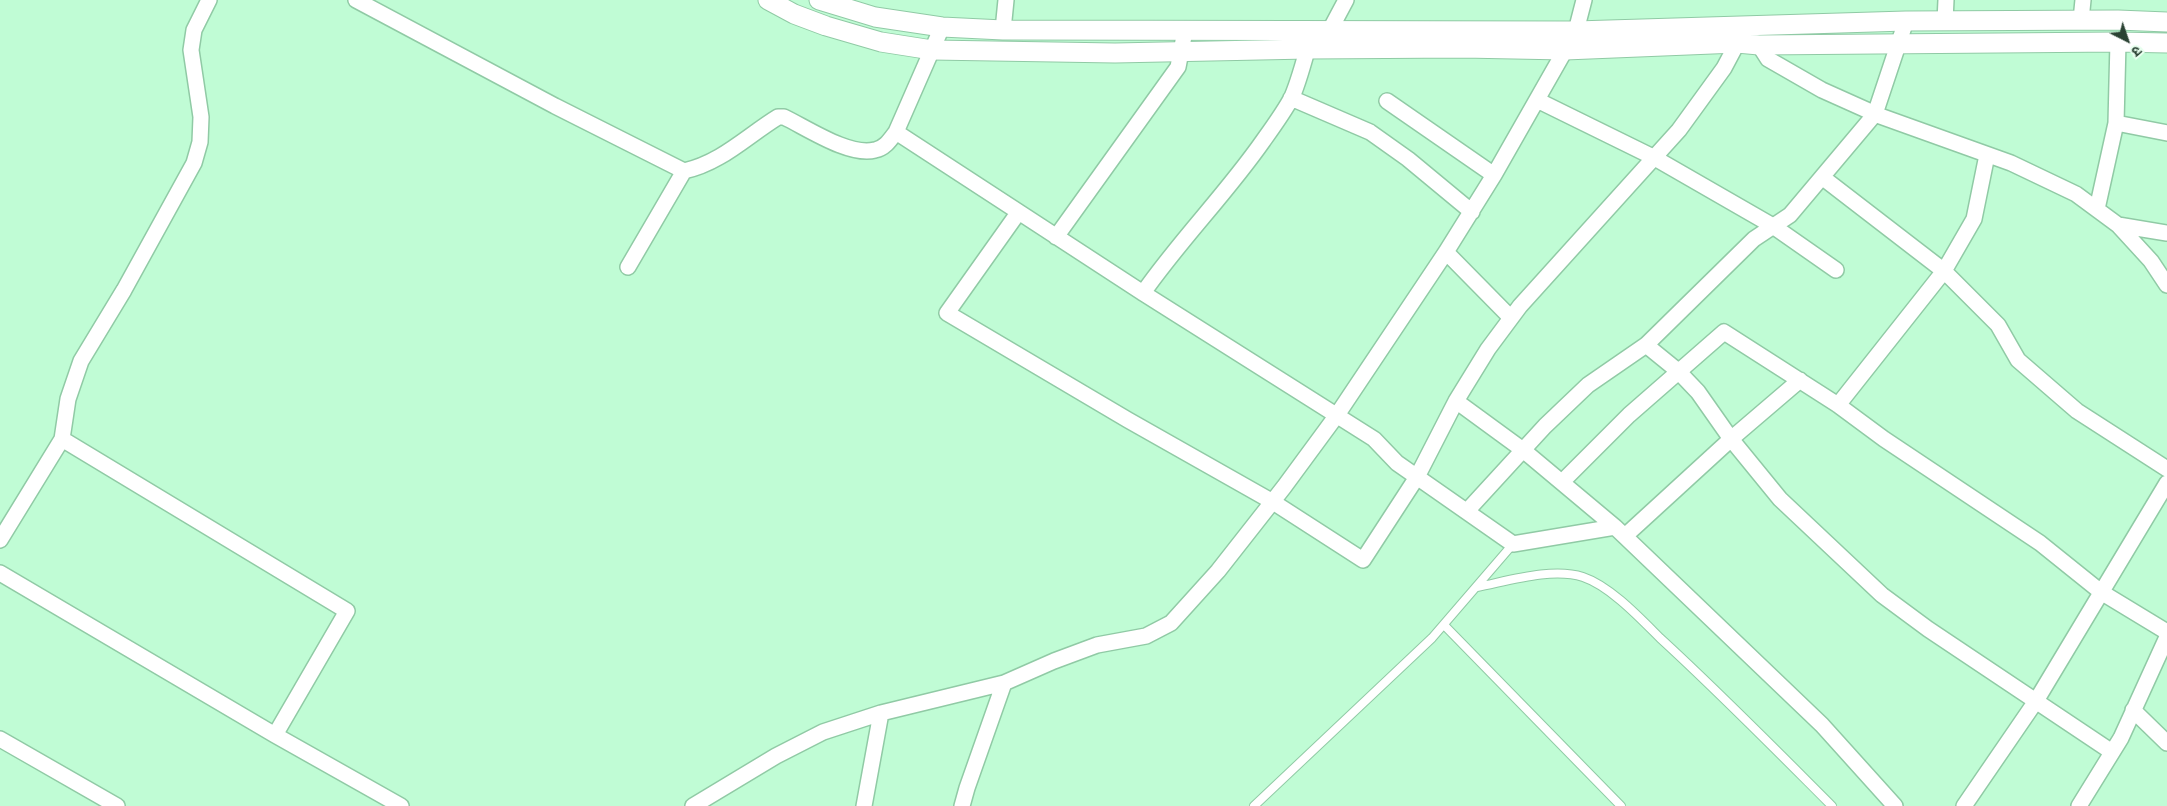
<!DOCTYPE html>
<meta charset="utf-8">
<style>
body{margin:0}
#map{position:relative;width:2167px;height:806px;overflow:hidden;background:#c0fcd5;font-family:"Exo 2","Noto Sans Devanagari",sans-serif}
canvas{display:block}
.north{position:absolute;left:2102px;top:15px;width:50px;height:50px;-webkit-text-stroke:4px #e8ffef;paint-order:stroke;rotate:139deg;font-size:14px;font-weight:700;line-height:20px;text-align:center;color:#2a4233}
.north::after{content:'';display:block;margin:auto;width:18px;height:22px;background:#2a4233;clip-path:polygon(50% 0,100% 100%,50% 72%,0 100%)}
</style>
<div id="map">
<canvas width="2167" height="806"></canvas>
<div class="north">उ</div>
</div>
<script>
const ctx = document.querySelector('canvas').getContext('2d');
ctx.lineJoin = 'round';
function stroke(path, color, width, dash) {
  ctx.strokeStyle = color;
  ctx.lineWidth = width;
  ctx.lineCap = dash ? 'butt' : 'round';
  ctx.setLineDash(dash || []);
  ctx.stroke(path);
}
const service = new Path2D(`
 M1477,587C1508,581 1552,567 1583,577C1610,586 1640,618 1660,638C1719,692 1775,749 1832,806
 M1444,625L1621,806
 M1254,806L1432,638L1513,544`);
const minor = new Path2D(`
 M356,0L555,106L684,171C721,163 747,136 778,117H784C807,128 850,157 875,150C885,148 890,140 896,132
 M2081,20L2083,0
 M1945,21L1946,0
 M942,27L896,132L1143,293L1374,439L1397,463L1513,544L1615,527L1822,725L1895,806
 M1003,30L1006,0
 M1330,30L1346,0
 M1759,45L1768,59L1822,90L1880,116L2011,163L2076,194L2118,225L2151,261L2167,285
 M1291,98L1370,132L1408,159L1472,212
 M1537,100L1653,157L1773,226L1836,270
 M1387,101L1494,175
 M2116,123L2167,133
 M1822,177L1944,271L1998,325L2018,360L2077,411L2167,469
 M2097,209L2116,123L2118,42
 M1018,213L947,313L1128,420L1273,502L1363,560L1417,477L1456,401L1488,349L1520,306L1679,130L1724,68L1741,36
 M2118,225L2167,233
 M1056,237L1178,67L1185,31
 M1446,252L1511,318
 M628,267L684,171
 M1143,293C1180,240 1226,194 1263,141C1273,127 1284,112 1292,97C1300,78 1305,58 1310,39
 M1646,345L1678,371L1698,392L1731,439L1780,499L1882,595L1928,629L2112,752
 M1456,401L1523,450L1615,527
 M1838,405L1944,271L1974,219L1987,155
 M62,439L347,611L275,735
 M1562,482L1629,415L1724,332L1838,405L1884,439L2040,543L2101,592L2167,632
 M1467,511L1545,426L1588,385L1646,345L1754,239L1790,215L1875,114L1906,21
 M1625,536L1731,439L1800,380
 M0,540L62,439L68,399L81,361L124,290L194,163L200,142L201,117L191,50L194,30L209,0
 M0,573L275,735L401,806
 M2133,710L2167,743
 M0,739L117,806
 M693,806L776,756L823,732L881,713L1004,683L1054,661L1097,645L1146,636L1171,623L1218,571L1284,487L1337,415L1446,252L1494,175L1576,31L1584,0
 M864,806L881,713
 M962,806L967,788L1004,683
 M1964,806L2036,701L2167,483
 M2079,806L2121,738L2167,637`);
const tertiary = new Path2D(`
 M768,0L794,14L826,26L881,42L932,50L1115,53L1308,49L1463,48L1565,50L1737,43L1759,45L2118,42L2167,43
 M819,0L875,17L942,27L1003,30L1576,31L1906,21L2118,20L2167,22`);
stroke(service, '#90caa5', 10);
stroke(minor, '#90caa5', 18);
stroke(tertiary, '#90caa5', 21);
stroke(service, '#fff', 8);
stroke(minor, '#fff', 15);
stroke(tertiary, '#fff', 19);
</script>
